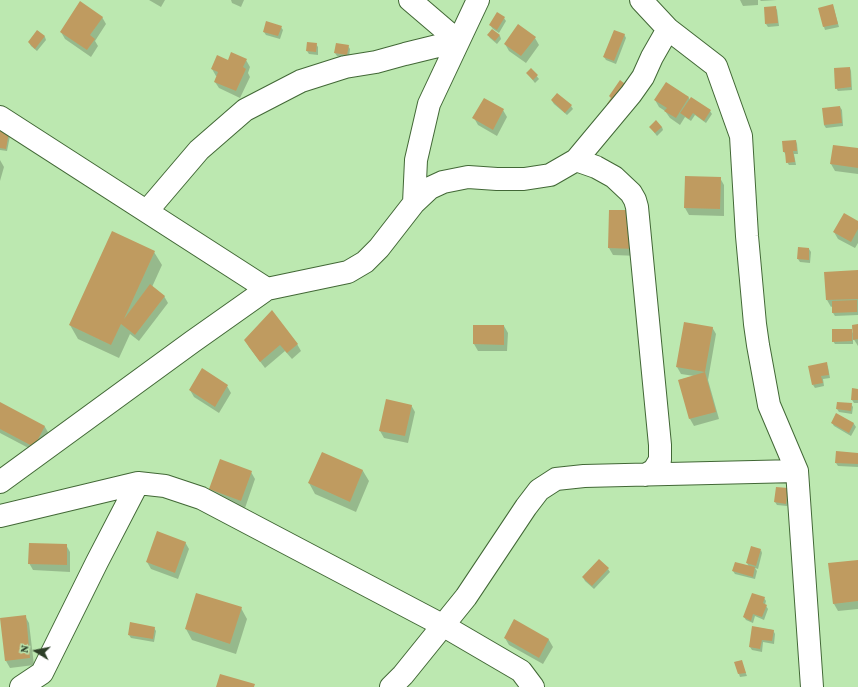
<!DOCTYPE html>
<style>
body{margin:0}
#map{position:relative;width:858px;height:687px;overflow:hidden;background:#bce8b0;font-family:"Crimson Pro",serif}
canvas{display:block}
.north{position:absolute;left:16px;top:631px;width:40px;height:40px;-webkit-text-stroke:3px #bce8b0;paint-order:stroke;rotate:280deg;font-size:11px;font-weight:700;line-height:16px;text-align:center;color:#2d3f28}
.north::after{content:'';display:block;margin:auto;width:14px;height:18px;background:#2d3f28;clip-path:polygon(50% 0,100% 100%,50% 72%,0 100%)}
</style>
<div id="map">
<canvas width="858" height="687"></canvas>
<div class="north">N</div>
</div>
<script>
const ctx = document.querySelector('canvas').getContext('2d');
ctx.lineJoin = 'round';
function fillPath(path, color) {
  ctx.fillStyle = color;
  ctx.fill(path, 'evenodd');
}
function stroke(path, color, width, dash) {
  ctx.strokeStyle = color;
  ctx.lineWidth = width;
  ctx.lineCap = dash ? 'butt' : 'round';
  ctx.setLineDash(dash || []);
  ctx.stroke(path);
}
const shadow = new Path2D(`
 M149,0H165L161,7Z
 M231,0H244L241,7L232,3Z
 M740,0H758V5L743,6Z
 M760,0H777L761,1Z
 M833,6L834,9L839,27L825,30L824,27L819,9Z
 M775,7L777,10L779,26L768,27L766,24Z
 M102,17L106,24L95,41L98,46L91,57L65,39L61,32Z
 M504,18L506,21L499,33L493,29L492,30L500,36L501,39L497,44L490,38L488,35L493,29L490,25Z
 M281,27L283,30L280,39L266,35L264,32Z
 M38,31L45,37L46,40L37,51L31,46L29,42Z
 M624,34L626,38L616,64L606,60L604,57Z
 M535,38L539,45L526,63L509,51L505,44Z
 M308,43L316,44L318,47V55L309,54L307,51Z
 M348,46L350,49L349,58L337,56L335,53Z
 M246,60L250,67L248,73L250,77L240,98L219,88L215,82L218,76H216L212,69L228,62Z
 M850,68L851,71L852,90L838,91L836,88Z
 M531,69L539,79L535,83L527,73Z
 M666,83L689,98L690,100L710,111L712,114L706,123L695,115L691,121L685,117L680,125L670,118L665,111L659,107L655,100Z
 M552,101L571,106L573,109L567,115L554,104Z
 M840,107L842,110L843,126L826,128L824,125Z
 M503,110L507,117L497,136L478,125L474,118Z
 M650,127H662L663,130L657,136Z
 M0,132L10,136L7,151L0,150Z
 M796,141L797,144L798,154H794L796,165H789L787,162L786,155L784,152Z
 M858,149V174L835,171L831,164Z
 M0,160L4,167L0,181Z
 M686,177L720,178L724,185V216L689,215L685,208Z
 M610,211L639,256L613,255L609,248Z
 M858,222V243L855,248L838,239L834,232Z
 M809,249L811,252L810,263L800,262L798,259Z
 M154,252L162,265L152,287L164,296L168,303L139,341L130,334L119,358L78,339L70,325Z
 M858,271V315L835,316L833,313V306L831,307L827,300Z
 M858,325V346L853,338V344H835L833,341L851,330L854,335Z
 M504,326L508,333L507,351H478L474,344Z
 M712,327L716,334L708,380L719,419L694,426L690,419L679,380L694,376L681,374L677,367Z
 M245,340L297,344L301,351L292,359L285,351L265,368L249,347Z
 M826,363L828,367L830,378L823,379L824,386L815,388L813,385Z
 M227,386L231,393L219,413L194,397L190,390Z
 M858,390V403H854L852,400Z
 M0,403L45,427L49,434L38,453L0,433Z
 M851,404L853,407L852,414L839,412L837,409Z
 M411,405L415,412L408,443L384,438L380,431Z
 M836,415L854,424L856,427L851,436L834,426L832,423Z
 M322,453L363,471L369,481L356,512L315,494L309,483Z
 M858,454V467L838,466L836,463Z
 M251,472L255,479L245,508L214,496L210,489Z
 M777,488L789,492L787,506L777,505L775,502Z
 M185,542L189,549L178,579L151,569L147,562Z
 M66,545L70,552V572L33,570L29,563Z
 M761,550L762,553L758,569L755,568L757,571L755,579L735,574L733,571L749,567L747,563Z
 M858,561V609L838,611L834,604L829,564Z
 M608,569L610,572L594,589L585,581L583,577Z
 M764,598L766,601L765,605L766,606L768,609L764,620L755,616L753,623L746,620L744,617Z
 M241,608L247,619L236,654L192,640L186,629Z
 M25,616L29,623L34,665L10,668L6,661Z
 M515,621L549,640L553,647L543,664L509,645L505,638Z
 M753,627L773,630L775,634L774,644L763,642L762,652L752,650L750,647Z
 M154,628L156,631L154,642L131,638L129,635Z
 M741,661L747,676L740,677L735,662Z`);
const building = new Path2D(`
 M80,1L103,17L90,35L95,39L87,50L60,32Z
 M833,4L838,24L823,27L818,8Z
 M776,6L778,23L765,24L764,7Z
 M497,12L505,17L497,30L489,25Z
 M266,21L282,26L278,36L263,32Z
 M518,24L536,37L521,56L504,44Z
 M492,29L500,35L495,41L487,35Z
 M37,30L45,36L35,49L28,42Z
 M614,30L625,34L614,61L603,57Z
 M307,42L317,43L316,52L306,51Z
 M336,43L349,45L347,55L334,53Z
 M231,52L247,59L243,67L246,69L236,91L214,82L218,72L211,69L217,55L228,60Z
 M850,67L851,87L835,89L834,68Z
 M531,68L538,75L533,80L526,73Z
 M620,80L629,87L614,109L607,104L611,98L609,96Z
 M666,82L689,97L676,118L664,111L667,108L654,100Z
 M557,93L572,105L565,113L551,100Z
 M691,97L711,110L704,121L693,113L689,119L680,113Z
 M484,98L504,109L493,130L472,118Z
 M840,106L842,123L824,125L822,108Z
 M656,120L662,127L655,133L649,127Z
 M0,131L9,132L6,149L0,148Z
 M796,140L797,151H793L795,162L786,163L785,152H783L782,141Z
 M833,145L858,148V168L830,164Z
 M685,176L721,177L720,209L684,208Z
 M609,210H636L635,249L608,248Z
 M844,213L858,221V229L851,242L833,232Z
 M112,231L155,251L124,319L150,284L165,296L135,335L121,324L111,345L69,325Z
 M798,247L809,248V260L797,259Z
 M858,270V299L826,300L824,272Z
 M857,300V312L832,313V301Z
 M272,310L298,344L287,353L280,345L260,362L244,340Z
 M684,322L713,327L705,372L716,412L689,419L678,380L705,372L676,367Z
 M858,324V339L853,340L852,325Z
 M473,325H504V345L473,344Z
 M832,329H852V341L832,342Z
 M827,362L829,375L821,376L823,383L812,385L808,366Z
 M202,368L228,385L215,407L189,390Z
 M852,388L858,389V400H851Z
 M386,399L412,405L405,436L379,431Z
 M0,402L45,426L34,447L0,429Z
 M837,402L852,403L851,411L836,409Z
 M836,413L854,423L849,433L831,423Z
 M836,451L858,453V464L835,463Z
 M322,452L363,470L350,502L308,483Z
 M220,459L252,471L241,501L209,489Z
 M776,487L788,488L786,504L774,502Z
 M157,531L186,542L175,573L146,562Z
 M29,543L67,544V565L28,564Z
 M751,546L761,549L756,566L746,563Z
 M599,559L609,568L592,586L582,577Z
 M858,560V601L833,604L828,563Z
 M735,562L755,567L753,577L732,571Z
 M196,593L242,607L230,644L185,629Z
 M752,593L765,597L763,603L767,605L762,617L753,614L751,621L743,617Z
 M26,615L30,658L5,661L0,618Z
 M514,619L549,639L539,658L504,638Z
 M130,622L155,627L153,639L128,635Z
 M752,626L774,630L772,641L762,640L760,649L749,647Z
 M742,660L746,673L738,674L734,662Z
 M220,674L255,684L254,687H216Z`);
const minor = new Path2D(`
 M410,0L458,41
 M641,0L668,29L716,66L741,136L747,236L755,324L758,345L769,405L797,471L812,687
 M0,117L267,289
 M576,160L596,167L614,177L631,193L635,200L637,207L660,445V460L654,470L645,475
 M414,203L416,160L429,104L478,0
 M147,211L199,150L245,110L301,81L345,67L376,62L405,54L458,41
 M0,482L192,342L267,289L348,272L365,262L379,248L414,203L430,188L443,182L468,177L497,179H524L550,175L576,160L631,94L643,77L652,57L668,29
 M0,516L138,483L165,486L201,498L444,626L521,671L533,687
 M21,687L42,673L97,562L138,483
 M391,687L403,675L466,597L526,507L539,490L556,479L584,476L625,475L797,471`);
fillPath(shadow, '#0003');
fillPath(building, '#bf9b60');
stroke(minor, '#426836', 24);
stroke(minor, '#fff', 22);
</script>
